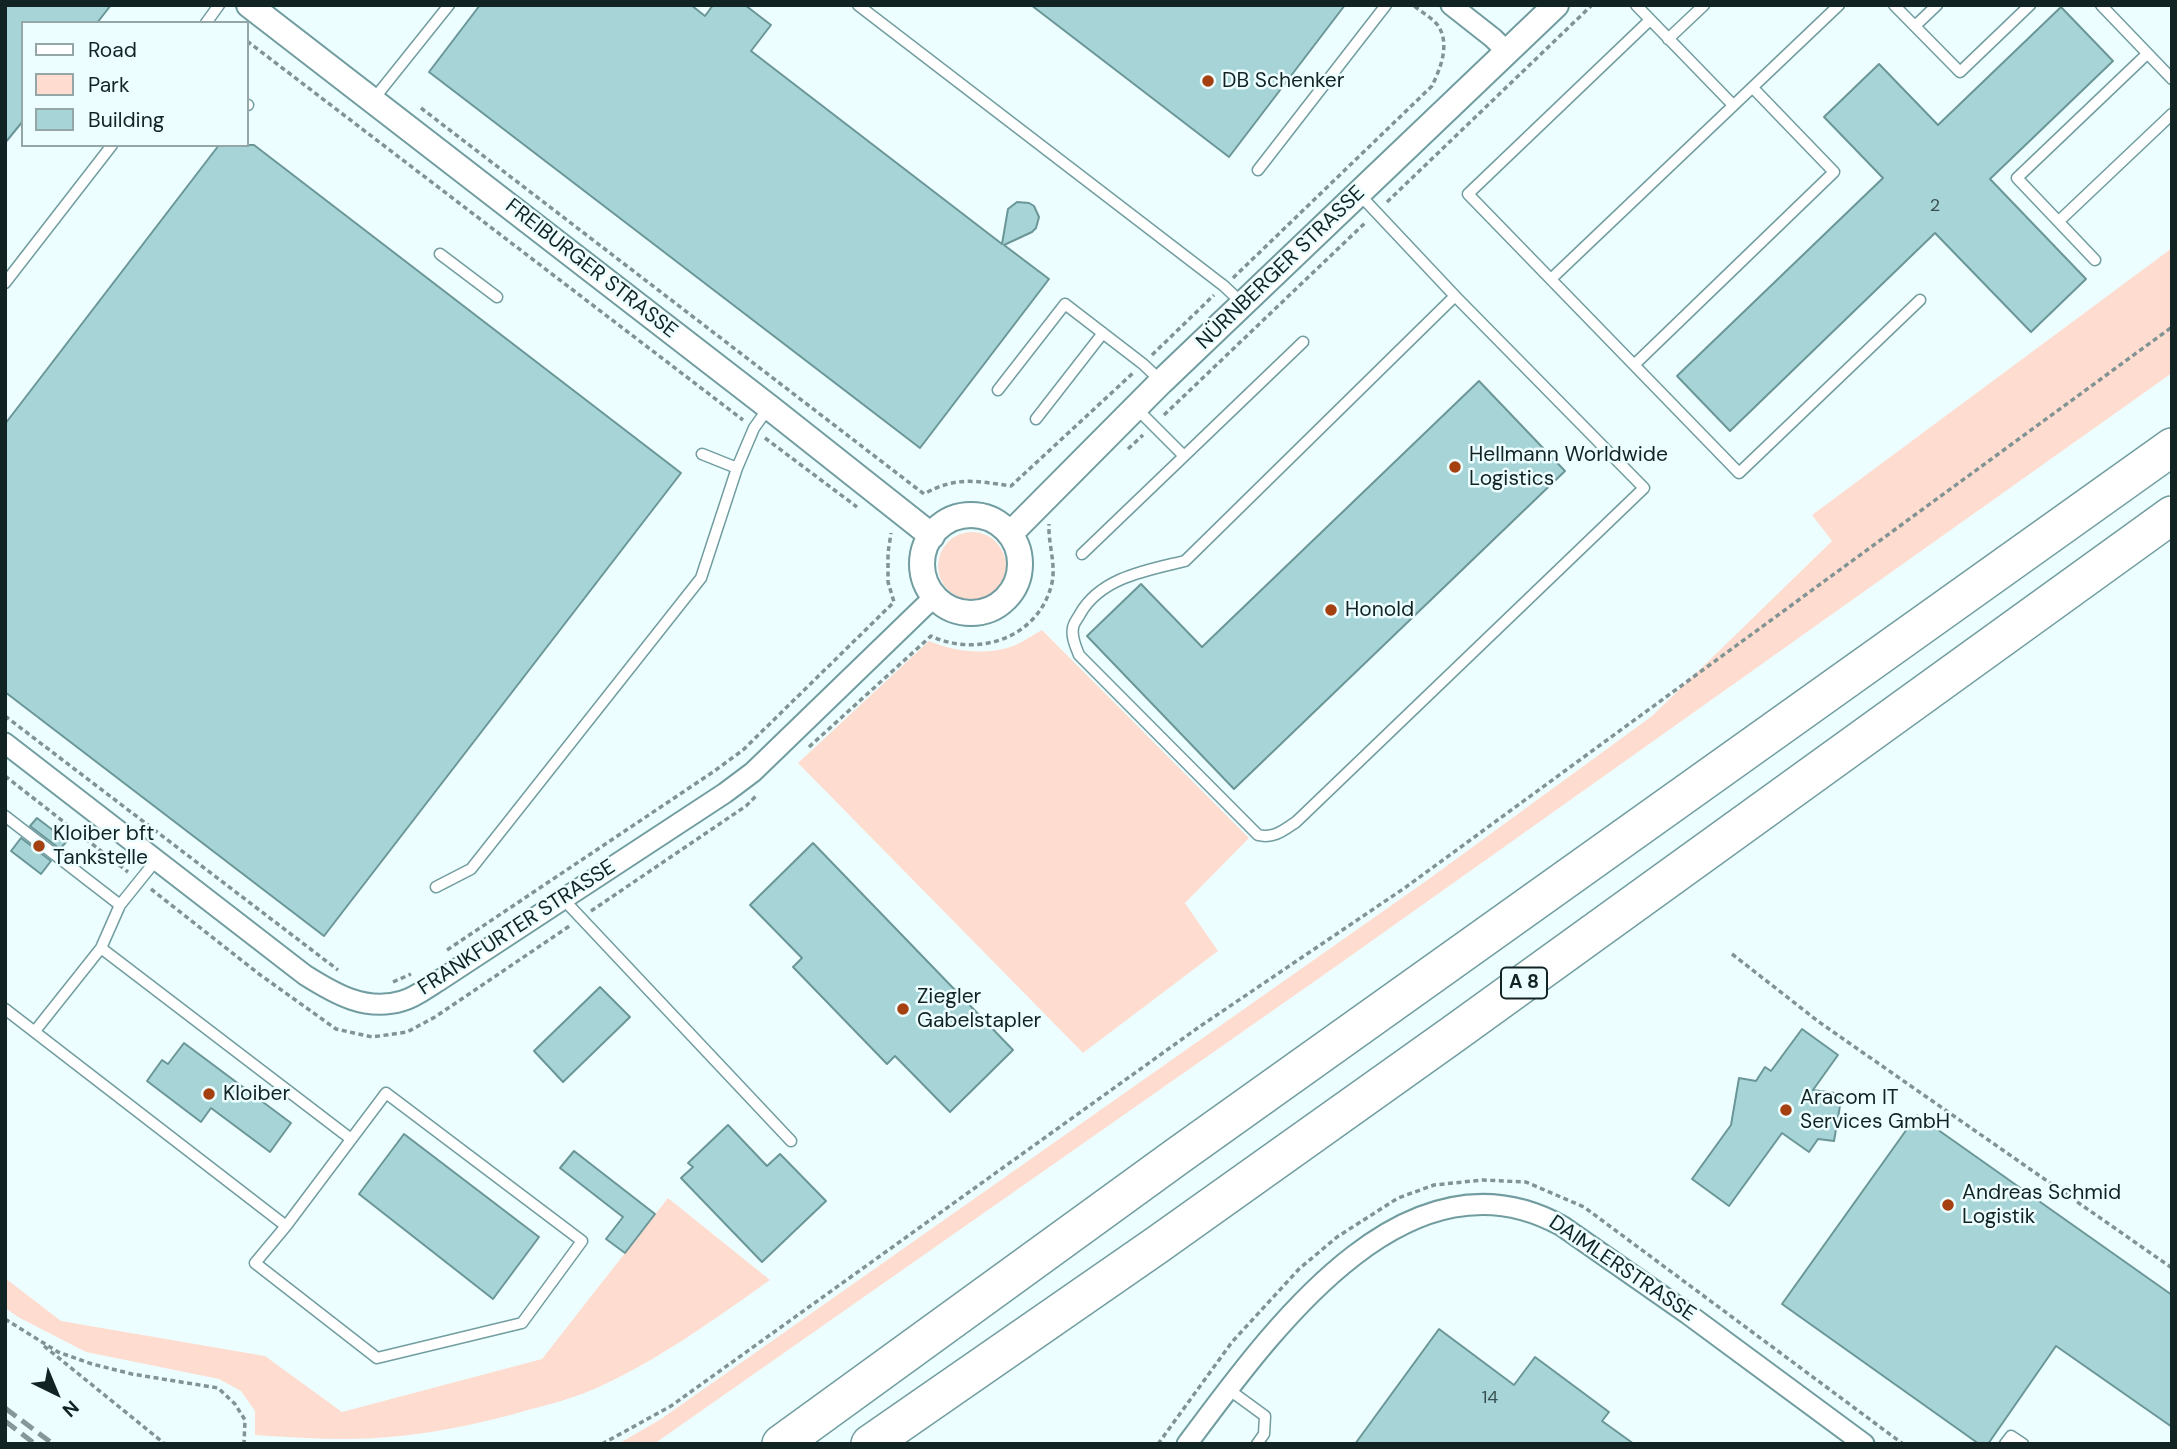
<!DOCTYPE html>
<meta charset="utf-8">
<style>
body{margin:0}
#map{position:relative;width:2177px;height:1449px;overflow:hidden;background:#ecfeff;font-family:"DM Sans",sans-serif}
canvas{display:block}
.frame{position:absolute;inset:0;border:7px solid #122324;pointer-events:none}
.legend{position:absolute;left:21px;top:21px;width:228px;height:126px;box-sizing:border-box;background:#ecfeff;border:2px solid #95a6a7;margin:0;padding:9px 12px;list-style:none;font-size:21px;color:#122324}
.legend li{display:flex;align-items:center;gap:14px;height:35px}
.legend b{width:35px;border:2px solid #95a6a7}
.north{position:absolute;left:21px;top:1358px;width:70px;height:70px;-webkit-text-stroke:5px #ecfeff;paint-order:stroke;rotate:137deg;font-size:19px;font-weight:700;line-height:28px;text-align:center;color:#122324}
.north::after{content:'';display:block;margin:auto;width:24px;height:32px;background:#122324;clip-path:polygon(50% 0,100% 100%,50% 72%,0 100%)}
</style>
<div id="map">
<canvas width="2177" height="1449"></canvas>
<div class="frame"></div>
<ul class="legend">
<li><b style="height:9px;background:#fff"></b>Road</li>
<li><b style="height:19px;background:#feddd0"></b>Park</li>
<li><b style="height:19px;background:#a7d4d6"></b>Building</li>
</ul>
<div class="north">N</div>
</div>
<script>
const ctx = document.querySelector('canvas').getContext('2d');
ctx.lineJoin = 'round';
function fillPath(path, color) {
  ctx.fillStyle = color;
  ctx.fill(path, 'evenodd');
}
function stroke(path, color, width, dash) {
  ctx.strokeStyle = color;
  ctx.lineWidth = width;
  ctx.lineCap = dash ? 'butt' : 'round';
  ctx.setLineDash(dash || []);
  ctx.stroke(path);
}
function drawText(font, color, halo, rows, align = 'center') {
  ctx.font = font + ' "DM Sans",sans-serif';
  ctx.lineWidth = 5;
  ctx.setLineDash([]);
  ctx.textBaseline = 'middle';
  ctx.strokeStyle = halo;
  ctx.fillStyle = color;
  for (const [text, x, y, turn = 0] of rows) {
    ctx.save();
    ctx.translate(x, y);
    ctx.rotate((+turn || 0) * Math.PI / 180);
    ctx.textAlign = isNaN(turn) ? turn : align;
    if (halo) ctx.strokeText(text, 0, 0);
    ctx.fillText(text, 0, 0);
    ctx.restore();
  }
}
const green = new Path2D(`
 M2172,248V373L1335,967L654,1444H618L661,1419L1426,881L1652,716L1832,541L1812,515Z
 M938 566a34 34 0 1 1 68 0a34 34 0 1 1-68 0Z
 M1042,630L1249,838L1185,903L1218,951L1083,1053L798,763L929,641C954,651 981,655 1007,648C1019,645 1031,636 1042,630Z
 M668,1198L770,1280C715,1319 660,1359 599,1387C577,1397 552,1404 528,1410C469,1427 407,1439 345,1439C315,1439 285,1437 255,1435V1411L241,1391L219,1379L86,1352L18,1317L5,1308V1278L61,1321L265,1356L342,1412L542,1359Z`);
const building = new Path2D(`
 M5,5H111L97,23H23V121L5,143Z
 M480,5H691L705,16L713,5H745L771,25L751,51L1002,244L1008,209L1017,202L1029,203L1034,206L1039,217L1036,228L1032,232L1004,245L1049,279L920,448L429,72Z
 M1031,5H1345L1229,157Z
 M2061,7L2113,61L1990,179L2086,279L2031,332L1935,233L1730,431L1677,376L1883,178L1824,117L1879,64L1938,125Z
 M219,145H254L681,473L324,936L5,692V424Z
 M1479,381L1565,471L1234,789L1087,636L1141,584L1202,647Z
 M37,818L67,841L60,849L30,826Z
 M21,838L51,861L41,874L11,851Z
 M813,843L1013,1050L950,1112L895,1056L887,1064L793,967L802,958L750,905Z
 M600,987L630,1017L563,1082L534,1051Z
 M1802,1029L1838,1055L1813,1090L1842,1094L1834,1141L1818,1139L1809,1152L1782,1133L1729,1206L1692,1179L1731,1125L1739,1078L1756,1081L1765,1067L1771,1071Z
 M184,1043L291,1123L270,1152L211,1108L201,1122L147,1081L162,1060L168,1064Z
 M1917,1115L2172,1295V1427L2056,1346L1988,1444H1979L1782,1304Z
 M728,1125L767,1166L780,1154L826,1201L762,1262L681,1178L693,1167L688,1163Z
 M404,1134L539,1237L493,1299L359,1194Z
 M574,1151L655,1214L625,1253L606,1239L623,1217L560,1168Z
 M1439,1329L1514,1385L1535,1357L1609,1412L1602,1421L1634,1444H1355Z`);
const path = new Path2D(`
 M247,41L743,420
 M421,108L924,494C956,476 976,481 1011,486L1133,373
 M1387,202L1592,5
 M1233,278L1432,86C1440,69 1450,46 1439,27C1434,19 1420,11 1413,5
 M1152,355L1214,295
 M1164,415L1366,222
 M765,438L857,507
 M1128,449L1143,435
 M5,716L338,970
 M809,747L931,636C978,658 1039,638 1052,583C1056,563 1048,544 1049,524
 M5,776L128,872
 M151,889L259,974L336,1029L372,1037L407,1032L435,1017L571,925
 M591,911L746,806L757,795
 M447,950L713,772L743,750L894,602L888,582V553L891,533
 M1732,954L1819,1022L2172,1268
 M393,982L411,974
 M5,1319L58,1352L92,1364L132,1374L218,1388L235,1404L245,1420L244,1444
 M44,1346L165,1444
 M602,1444L671,1406L1199,1027L1406,887L2172,327
 M1158,1444L1232,1342L1299,1269L1337,1237L1398,1198L1434,1185L1482,1180L1526,1182L1584,1207L1903,1444`);
const service = new Path2D(`
 M858,5L1224,286L1243,304
 M1636,5L1733,105
 M1894,5L1960,72L2030,5
 M2101,5L2172,79
 M1650,20L1468,194L1739,473L1920,300
 M206,23L219,5
 M1915,26L1937,5
 M1668,39L1704,5
 M373,100L449,5
 M247,105H248
 M1258,170L1386,5
 M1359,194L1455,296L1644,488L1296,822C1284,830 1274,839 1258,835L1079,655C1076,647 1071,637 1073,628C1073,624 1078,618 1080,614C1101,577 1148,570 1185,561L1455,296
 M2059,221L2172,114
 M440,254L497,297
 M2095,260L2017,178L2147,54
 M1551,279L1839,5
 M5,283L112,145
 M1634,365L1834,172L1753,88
 M998,390L1065,304L1143,364L1161,381
 M1136,408L1184,456
 M1036,419L1103,333
 M702,454L737,468
 M1082,554L1303,342
 M5,816L120,905
 M436,887L471,869L701,578L737,468L754,428L769,407
 M564,900L791,1141
 M101,948L351,1139
 M5,1009L286,1226L255,1263L377,1358L522,1323L582,1241L386,1093L286,1226
 M35,1031L101,948L120,905L157,859
 M1228,1389L1265,1416L1264,1434L1257,1444
 M2005,1444L2011,1436L2023,1444`);
const minor = new Path2D(`
 M1451,5L1493,38L1507,52
 M5,743L305,975C335,994 366,1012 402,1001C415,998 428,987 440,980L725,793L753,772L934,597
 M1187,1444C1268,1336 1405,1139 1562,1226L1688,1314L1864,1444`);
const tertiary = new Path2D(`
 M249,5L769,407L932,536
 M922 564a49 49 0 1 1 98 0a49 49 0 1 1-98 0Z
 M1010,534L1161,382L1556,5`);
const motorway = new Path2D(`
 M781,1444L1179,1155L2172,447
 M870,1444L1157,1245L1452,1035L2172,515`);
const rail = new Path2D(`
 M5,1408L53,1444
 M5,1421L35,1444`);
const markers = [
 [1208,81,7,"#a54010"],
 [1455,467,7,"#a54010"],
 [1331,610,7,"#a54010"],
 [39,846,7,"#a54010"],
 [903,1009,7,"#a54010"],
 [209,1094,7,"#a54010"],
 [1786,1110,7,"#a54010"],
 [1948,1205,7,"#a54010"]
];
const numberNames = [
 ["2",1935,206],
 ["14",1490,1398]
];
const shields = [
 [1524,983,46]
];
const shieldNames = [
 ["A 8",1524,983]
];
const poiNames = [
 ["DB Schenker",1222,81],
 ["Hellmann Worldwide",1469,455],
 ["Logistics",1469,479],
 ["Honold",1345,610],
 ["Kloiber bft",53,834],
 ["Tankstelle",53,858],
 ["Ziegler",917,997],
 ["Gabelstapler",917,1021],
 ["Kloiber",223,1094],
 ["Aracom IT",1800,1098],
 ["Services GmbH",1800,1122],
 ["Andreas Schmid",1962,1193],
 ["Logistik",1962,1217]
];
const streetNames = [
 ["NÜRNBERGER STRASSE",1281,268,-44],
 ["FREIBURGER STRASSE",591,269,38],
 ["FRANKFURTER STRASSE",517,928,-33],
 ["DAIMLERSTRASSE",1622,1269,34]
];
fillPath(green, '#feddd0');
fillPath(building, '#a7d4d6');
stroke(building, '#6b9698', 2);
stroke(service, '#729da0', 13);
stroke(minor, '#729da0', 23);
stroke(tertiary, '#729da0', 28);
stroke(motorway, '#729da0', 40);
stroke(path, '#829394', 3.5, [5, 3.5]);
stroke(service, '#fff', 10);
stroke(minor, '#fff', 19);
stroke(tertiary, '#fff', 24);
stroke(motorway, '#fff', 37);
stroke(rail, '#859798', 5, [14, 7]);
for (const [x, y, r, color] of markers) {
  const dot = new Path2D();
  dot.arc(x, y, r, 0, 2 * Math.PI);
  ctx.fillStyle = color;
  ctx.fill(dot);
  stroke(dot, '#ecfeff', 2.5);
}
drawText('18px', '#374f50', null, numberNames);
for (const [x, y, w] of shields) {
  const box = new Path2D();
  box.roundRect(x - w / 2, y - 15.5, w, 31, 5);
  ctx.fillStyle = '#ecfeff';
  ctx.fill(box);
  stroke(box, '#122324', 2);
}
drawText('bold 19px', '#122324', null, shieldNames);
drawText('21px', '#122324', '#ecfeff', poiNames, 'left');
drawText('21px', '#122324', '#ecfeff', streetNames);
</script>
